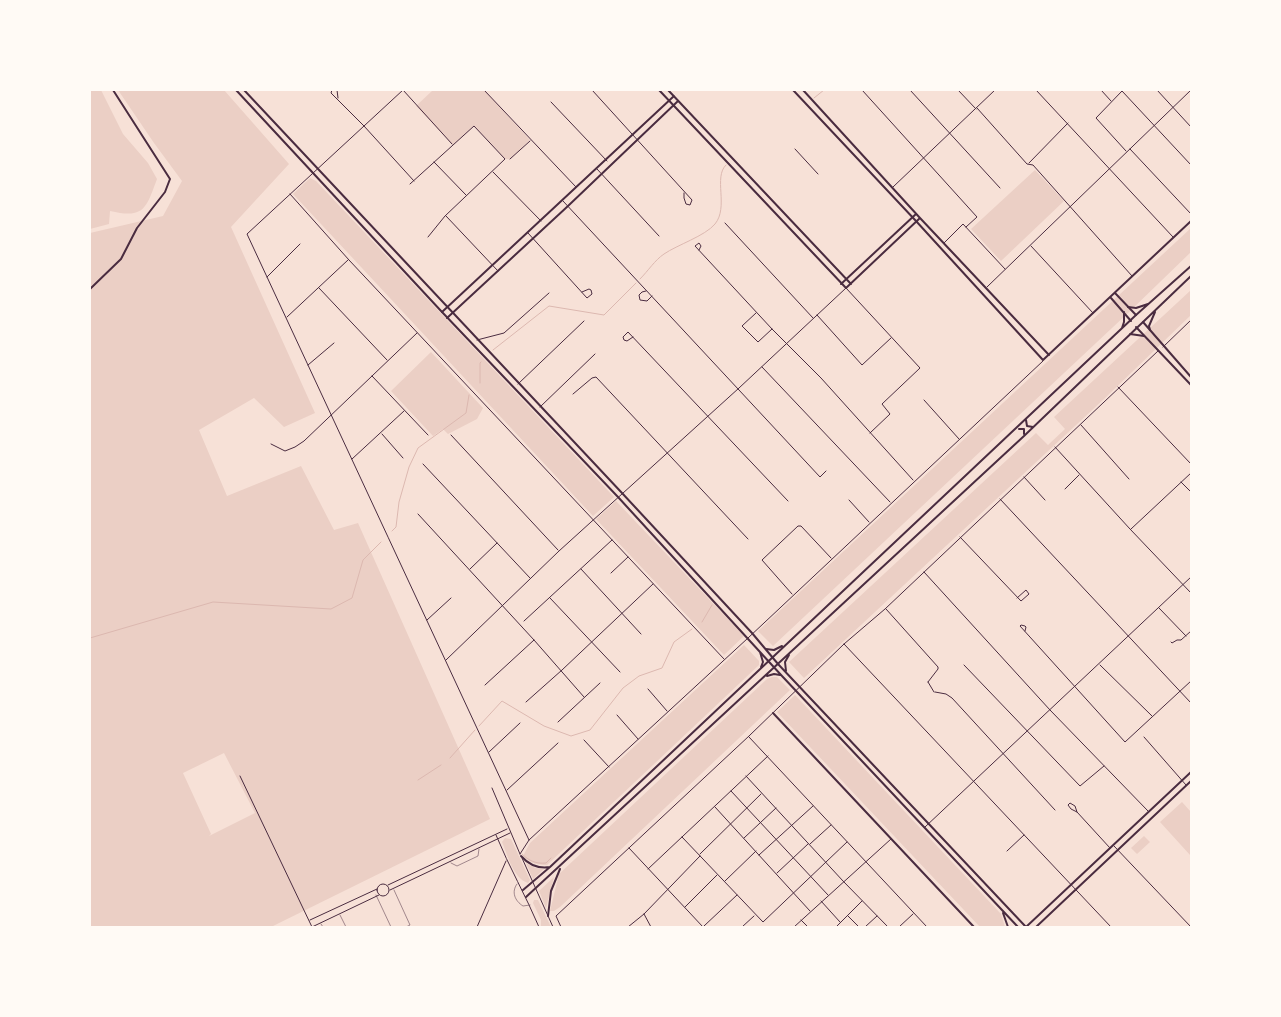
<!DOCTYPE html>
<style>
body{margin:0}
#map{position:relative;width:1281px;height:1017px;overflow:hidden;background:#f7e1d7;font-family:"Sofia Sans Condensed",sans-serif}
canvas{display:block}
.frame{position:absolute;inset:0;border:91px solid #fffaf5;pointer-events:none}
</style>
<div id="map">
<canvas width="1281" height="1017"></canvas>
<div class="frame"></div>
</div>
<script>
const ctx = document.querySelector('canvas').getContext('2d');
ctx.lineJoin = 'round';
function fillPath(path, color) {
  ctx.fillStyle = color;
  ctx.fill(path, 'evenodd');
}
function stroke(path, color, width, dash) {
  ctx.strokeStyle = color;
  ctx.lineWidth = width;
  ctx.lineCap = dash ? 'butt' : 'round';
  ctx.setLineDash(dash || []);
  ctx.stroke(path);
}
const green = new Path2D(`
 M90,90H101L123,134L148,163L157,179C146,208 145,219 110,211L109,224L90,229Z
 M118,90H224L289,164L231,227L315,413L284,427L254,398L199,430L227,496L301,466L334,530L358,523L490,819L271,927H90V233L163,216L182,181L154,143ZM224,753L255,813L209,836L211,834L183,773Z
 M433,90H484L530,140L510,159H505L474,126L453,145L416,106Z
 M1035,170L1064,201L1001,261L971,229Z
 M310,178L316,181L614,497L593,516L293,194Z
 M1191,228V252L1128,313L773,646L758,631Z
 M1191,290V315L1104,399L804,678L789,662L1036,433L1048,445L1065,429L1054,417Z
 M431,352L483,408L477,419L448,434L443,429L433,436L391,391Z
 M616,501L744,636L724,655L596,519Z
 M744,645L759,661V665L547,865C536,865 531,863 523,856L530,843Z
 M772,677H777L790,690L560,907L554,911H550L559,874L767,679Z
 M795,695L1001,914L1005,927H980L777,712Z
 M1182,802L1191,812L1190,855L1160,822Z
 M1144,836L1150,842L1137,854L1131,848Z
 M505,838L511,839L530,880L528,883C513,878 508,856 502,842Z
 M526,863L535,868L544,869L533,879Z
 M554,877L546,908L539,891Z
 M534,900H538L551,927H541V920L533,903Z`);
const stream = new Path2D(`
 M814,98L824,90
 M640,279C648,271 655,260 664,254C677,245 705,236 715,224C729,207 713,177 726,165
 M493,350L549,306L604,315L636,283
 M480,383V363L481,362
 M392,531L396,527L399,502L409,467L418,448L466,413L469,395
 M702,622L712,605
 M90,638L213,602L331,609L352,598L363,560L381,542
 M479,726L502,701L544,726L571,736L590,730L623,688L639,676L662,668L674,642L692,629
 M450,758L475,730
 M418,780L441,765
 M522,854C529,861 536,864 546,863L551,858`);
const service = new Path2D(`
 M451,863L457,866L478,856L479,849
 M517,884C511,892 515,901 523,906L530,905
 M394,890L410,925L406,927
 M376,895L391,927
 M340,915L346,927
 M321,924L323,927`);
const pedestrian = new Path2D(`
 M795,149L818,174
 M928,682L934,692
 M1007,851L1024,835
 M477,927L506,861`);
const minor = new Path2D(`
 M332,90L331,93L364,126L414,181
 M337,90L338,98
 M403,90L247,234L529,840
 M403,90L452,144
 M484,90L576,187
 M592,90L692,200L690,205L686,204L684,198V193
 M862,90L977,217L966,227
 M910,90L1000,188
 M958,90L976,109
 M1036,90L1173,237
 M1101,90L1111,101
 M1157,90L1191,127
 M551,102L607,161
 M977,108L1027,164L1033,165L1132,276
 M1130,149L1191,214
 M1126,151L1096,118L1122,91L1191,165
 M510,159L530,141
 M434,162L466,195
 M1029,163L1068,123
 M597,169L659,236
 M493,172L541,221
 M410,184L474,126L505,159L445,216L428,237
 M893,187L995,90
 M290,194L349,260L724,659
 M563,201L820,477L826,471
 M446,216L498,271
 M725,223L813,318
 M528,233L587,298L592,294L591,290L589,289L582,292
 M944,243L963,224L1005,269
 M1031,246L1093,313
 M699,250L701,246L699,243L695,246L772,329L821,378L913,480
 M267,277L300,244
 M987,287L1191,90
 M319,288L387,360
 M646,291L642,292L639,295L640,300L647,301L652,296
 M756,313L742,326L758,342L772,329
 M817,315L862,365L891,338
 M287,317L348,260
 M633,337L627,341L624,340L623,337L628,332L788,501
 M477,340L504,333L549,293
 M1163,347L1191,320
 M308,365L334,343
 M762,367L890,502
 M372,376L428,435
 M518,384L584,321
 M1118,387L1191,464
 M573,394L592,378L596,377L748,539
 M924,400L959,439
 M540,407L595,354
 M1081,425L1129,479
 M382,434L403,458
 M451,435L558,550
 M271,444L285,451L295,447L304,441L417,333
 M1055,447L1130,529L1191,593
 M352,459L404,411
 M423,464L530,578
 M1024,477L1045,500
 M1181,482L1191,492
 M1065,489L1079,475
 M1000,499L1191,703
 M849,500L869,522
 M418,514L534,640L584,697
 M1131,529L1191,473
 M960,537L1021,601L1029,594L1026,590L1017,598
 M470,569L497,543
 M581,569L641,634
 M924,572L1050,710L1148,811
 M611,573L628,557
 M792,594L762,560L798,526H801L831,558
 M550,598L620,672
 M1159,608L1186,636
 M886,609L938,667V669L928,682
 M427,620L451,598
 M524,621L612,540
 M1025,631L1026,627L1025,626L1021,625L1020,626L1125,742L1191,681
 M1171,642L1172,643L1177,640H1181L1191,631
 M844,644L1111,927
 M446,660L559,551L739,388L846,288L920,368L882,404L890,414L870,433
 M964,665L1080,786L1104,766
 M1100,665L1152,716
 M485,685L534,640
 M648,689L667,711
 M935,692L946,694L952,698L1055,810
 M526,702L562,670L653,584
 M617,715L638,739
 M558,722L600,683
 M749,737L927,927
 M1144,737L1186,785
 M584,740L609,767
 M489,752L520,723
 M240,776L312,927
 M746,776L843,881L888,927
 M492,788L520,854
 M507,790L558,743
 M731,791L828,895
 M715,807L810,911
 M1077,812L1075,806L1070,803L1068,805L1071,809L1077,812L1110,848
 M925,827L1191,577
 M496,835C509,867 526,896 539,927
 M682,837L763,922L847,842
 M744,838L776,808
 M810,844L831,825
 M1114,846L1191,927
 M629,848L703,927
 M520,854L529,840L748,638L1043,361
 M700,854L761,794
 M759,855L813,806
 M522,858L553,927
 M648,869L768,756
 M777,873L808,844
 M725,881L756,851
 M377 890a6 6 0 1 1 12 0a6 6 0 1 1-12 0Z
 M388,885L507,829
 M390,890L510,833
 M821,901L840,922
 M685,907L717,875
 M644,914L651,927
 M848,916L859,927
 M310,920L377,889
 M801,920L808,927
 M704,926L737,895
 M312,927L379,895
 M561,927L556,916L749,736L844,644L885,609L1158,351
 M628,927L644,914L700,856
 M742,927L754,916
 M794,927L891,839
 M836,927L862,901
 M865,927L877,916
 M899,927L913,914`);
const tertiary = new Path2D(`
 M659,90L846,288L920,218
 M668,90L851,284
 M793,90L916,221L1043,360L1191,221
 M803,90L920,218L1049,355
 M841,284L916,214
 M1115,293L1136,315
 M1111,298L1131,321
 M442,312L674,96
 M447,318L568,206L678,101
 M1143,322L1191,377
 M1136,327L1191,385
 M773,713L974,927
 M1026,927L1191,772
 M1036,927L1191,781`);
const secondary = new Path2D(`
 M90,289L121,259L137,228L165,192L170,179L113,90`);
const primary = new Path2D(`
 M236,90L442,312L618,497L782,676L1018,927
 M244,90L622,493L752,633L778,664L1026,927
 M1128,307L1136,308L1148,304
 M1122,328L1124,322V312
 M1150,330L1149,326L1155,312
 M1130,334L1144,336
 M1026,420L1027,426L1033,427
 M1019,429H1024V434
 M766,649L774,650L782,646
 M760,652L763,662L761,667
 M786,671L785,662L789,655
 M767,676L774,674L780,675
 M521,856C529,865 538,869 550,867
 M523,890L550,867L1136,315L1191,266
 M526,897L1024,436L1191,276
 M1003,913L1008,927
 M548,916L551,891L560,869`);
fillPath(green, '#ebcfc5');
stroke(stream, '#dcb8b0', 1);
stroke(service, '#4a2c40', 0.5);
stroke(pedestrian, '#4a2c40', 1);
stroke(minor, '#4a2c40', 1);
stroke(tertiary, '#4a2c40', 2);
stroke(secondary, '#4a2c40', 2);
stroke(primary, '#4a2c40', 2);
</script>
